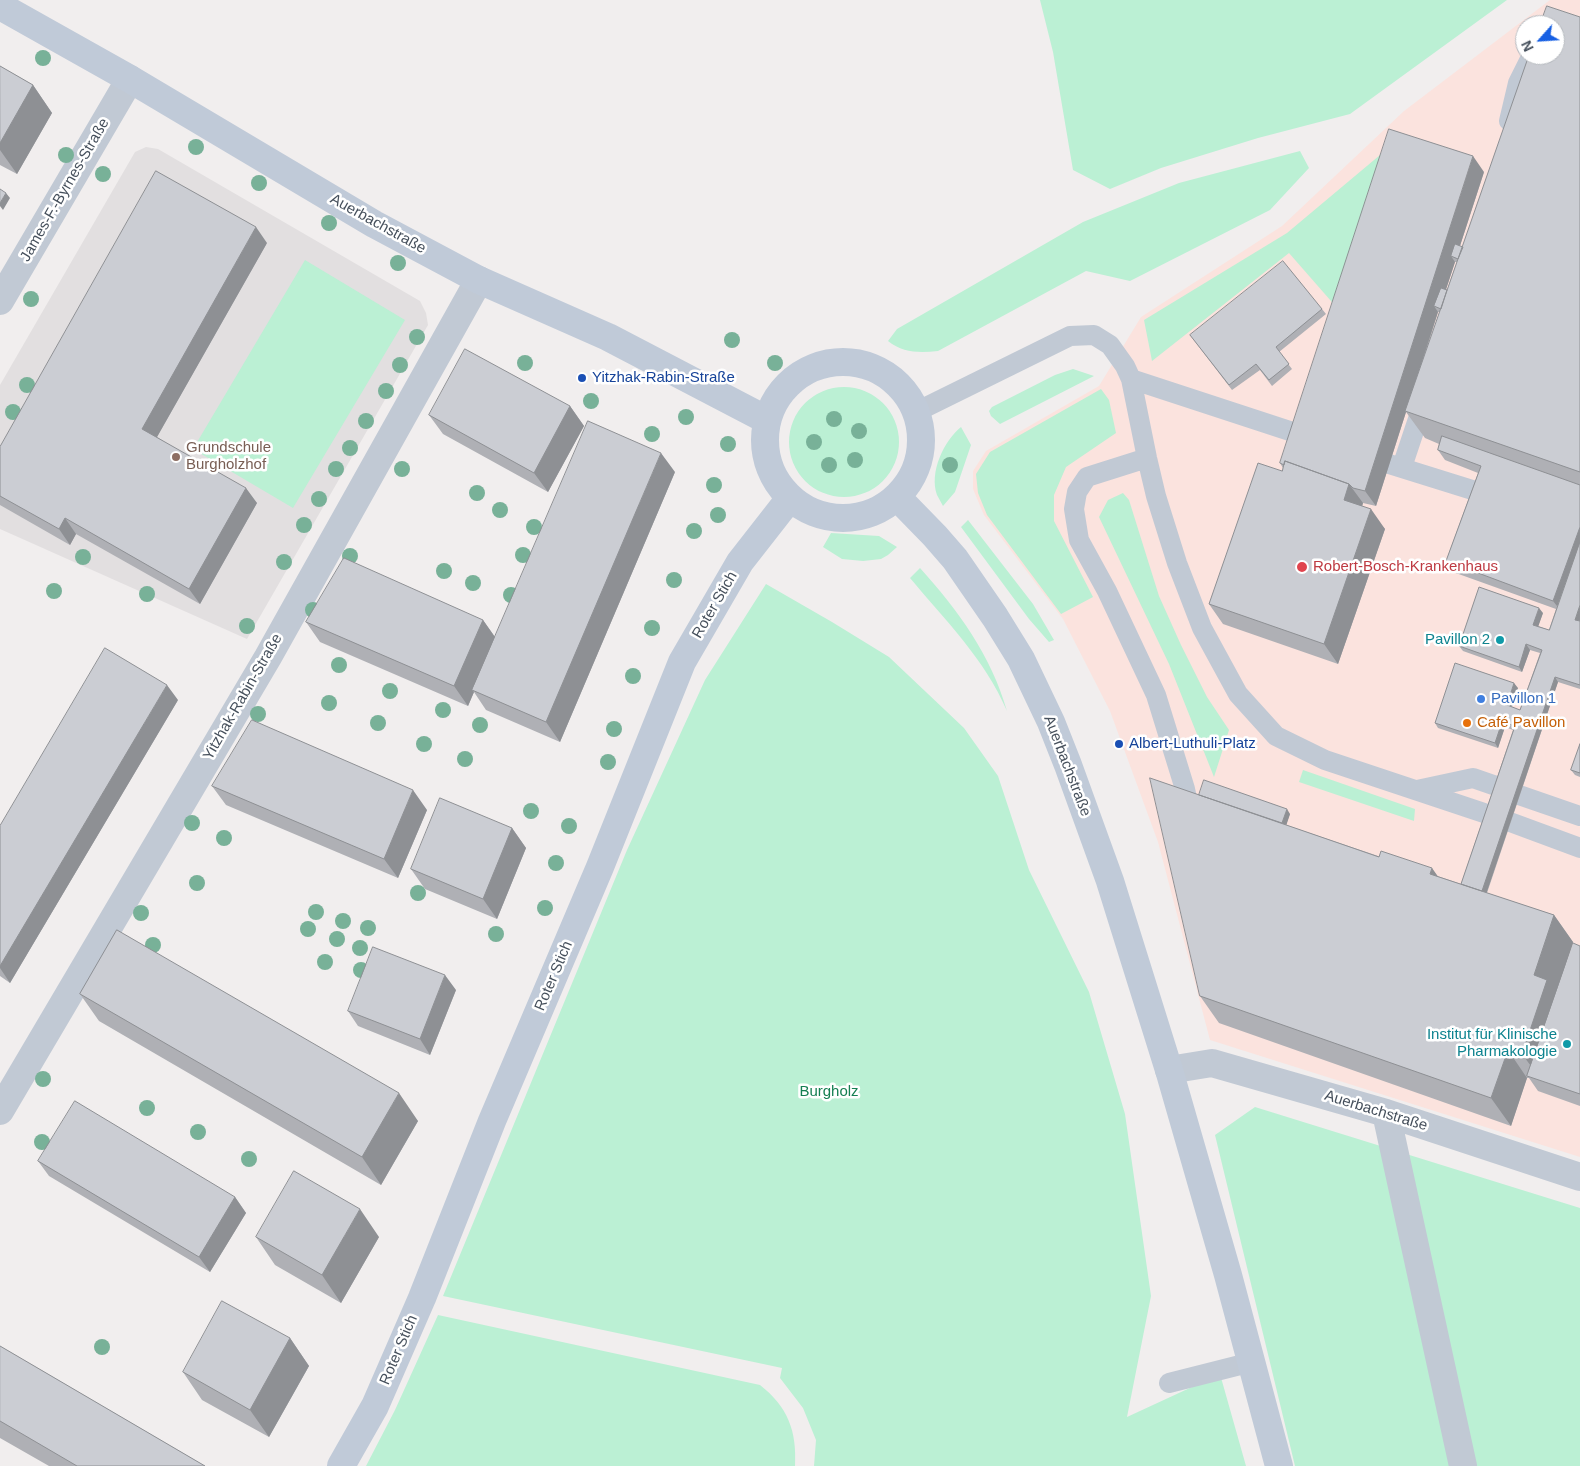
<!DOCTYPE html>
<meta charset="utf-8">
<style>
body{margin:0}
#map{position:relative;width:1580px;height:1466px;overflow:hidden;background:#f1eeee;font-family:Arial,sans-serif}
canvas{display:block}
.north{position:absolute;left:1515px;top:15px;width:50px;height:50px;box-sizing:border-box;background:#fff;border:1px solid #b5b9be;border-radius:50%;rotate:244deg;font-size:14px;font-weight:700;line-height:20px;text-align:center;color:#46505c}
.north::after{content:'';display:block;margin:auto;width:18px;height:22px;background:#165fe3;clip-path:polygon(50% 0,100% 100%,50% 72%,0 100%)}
</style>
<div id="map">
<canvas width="1580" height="1466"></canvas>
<div class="north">N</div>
</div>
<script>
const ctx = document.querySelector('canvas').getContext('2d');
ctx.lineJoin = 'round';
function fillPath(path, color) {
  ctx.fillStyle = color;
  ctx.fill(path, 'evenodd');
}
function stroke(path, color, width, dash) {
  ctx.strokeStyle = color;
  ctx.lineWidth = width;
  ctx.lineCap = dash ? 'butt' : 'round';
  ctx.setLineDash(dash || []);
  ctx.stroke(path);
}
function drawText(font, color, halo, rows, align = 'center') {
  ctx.font = font + ' Arial,sans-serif';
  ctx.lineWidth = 5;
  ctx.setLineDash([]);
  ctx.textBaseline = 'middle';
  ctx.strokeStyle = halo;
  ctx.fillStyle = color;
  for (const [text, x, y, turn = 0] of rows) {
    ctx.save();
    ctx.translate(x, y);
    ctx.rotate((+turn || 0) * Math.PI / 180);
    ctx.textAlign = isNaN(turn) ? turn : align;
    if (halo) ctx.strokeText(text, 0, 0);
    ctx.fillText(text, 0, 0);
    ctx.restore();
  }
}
const education = new Path2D(`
 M146,147L158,149L420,301L426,313L428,325L247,639L0,529V385L135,152Z`);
const medical = new Path2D(`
 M1550,0H1580V1157L1210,1040L1158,842L1110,711L1063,619L984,515L973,489V471L986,451L1099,386L1141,317L1282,226L1404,111ZM1525,25H1555V55H1525Z`);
const green = new Path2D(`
 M1040,0H1507L1350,114L1258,138L1161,168L1110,189L1073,170L1053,52Z
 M1386,150L1338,309L1289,253L1152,361L1144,320L1287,233Z
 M1300,151L1309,168L1270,210L1130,281L1086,271L938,351C919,353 903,353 888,341L897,329L1083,222L1179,183Z
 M305,260L405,320L293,508L193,449Z
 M1073,369L1094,376L1000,424L991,416L989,411L992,407L1055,375Z
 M789 442a55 55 0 1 1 110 0a55 55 0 1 1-110 0Z
 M1101,389L1109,400L1116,433L1066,467L1054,495V521L1093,597L1061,614L987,515L978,493L976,474L990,452Z
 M961,427L971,445L955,492L943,506C941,502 939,499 937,495C929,472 944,441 961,427Z
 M1123,493L1129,500L1159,596L1181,645L1207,697L1229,730L1214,777L1169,664L1099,517L1108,500Z
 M968,520L1033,604L1054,640L1049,642L1029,619L961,527Z
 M831,533L879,536L897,547L888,555L881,559L863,561L842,559L823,547Z
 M920,568C958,610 991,655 1007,711C985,659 945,620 910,578Z
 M766,584L832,622L889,657L964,728L998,776L1029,870L1089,992L1125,1114L1151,1296L1127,1417L1220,1374L1246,1466H814L816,1440L803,1408L780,1378L782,1368L443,1296L627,850L705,680Z
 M1303,770L1415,809L1414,821L1299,782Z
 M1255,1107L1580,1208V1466H1295L1215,1135Z
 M438,1315L760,1385C788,1407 797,1431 795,1466H366L395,1410Z`);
const lane = new Path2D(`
 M1509,121L1518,83L1532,55
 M1131,379L1305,436
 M916,412L1070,336L1094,335L1110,345L1125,366L1131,379L1147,458L1156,496L1177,563L1202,628L1238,694L1276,736L1325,760L1490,815
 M1147,458L1087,477L1077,492L1074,509L1079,540L1107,591L1156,695L1185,789L1190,812
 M1389,464L1482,493
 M1402,467L1424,401
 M1417,790L1473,778L1499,787
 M1519,795L1580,816
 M1510,822L1580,848
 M1169,1383L1252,1362`);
const street = new Path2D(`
 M0,301L130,79
 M1169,1070L1212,1063L1386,1113L1580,1177
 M0,1111L268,657L479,280
 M1386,1113L1463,1466`);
const secondary = new Path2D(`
 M0,6L130,79L374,224L479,280L608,337L767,420
 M765 440a78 78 0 1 1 156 0a78 78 0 1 1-156 0Z
 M897,497L935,536L955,559L995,617L1021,659L1051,722L1068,765L1110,881L1169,1070L1228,1275L1279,1466
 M341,1466L375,1406L422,1298L492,1121L600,867L682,662L740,562L790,498`);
const trees = [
 [43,58],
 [196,147],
 [66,155],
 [103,174],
 [259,183],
 [329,223],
 [398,263],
 [31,299],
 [417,337],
 [732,340],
 [525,363],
 [775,363],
 [400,365],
 [27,385],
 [386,391],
 [591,401],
 [13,412],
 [686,417],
 [834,419],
 [366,421],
 [859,431],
 [652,434],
 [814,442],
 [728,444],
 [350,448],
 [855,460],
 [829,465],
 [950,465],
 [336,469],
 [402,469],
 [714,485],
 [477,493],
 [319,499],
 [500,510],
 [718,515],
 [304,525],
 [534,527],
 [694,531],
 [523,555],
 [350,556],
 [83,557],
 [284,562],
 [444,571],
 [674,580],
 [473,583],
 [54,591],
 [147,594],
 [511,595],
 [313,610],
 [247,626],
 [652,628],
 [339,665],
 [633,676],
 [390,691],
 [329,703],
 [443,710],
 [258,714],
 [378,723],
 [480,725],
 [614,729],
 [424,744],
 [465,759],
 [608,762],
 [531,811],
 [192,823],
 [569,826],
 [224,838],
 [556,863],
 [197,883],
 [418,893],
 [545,908],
 [316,912],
 [141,913],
 [343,921],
 [368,928],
 [308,929],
 [496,934],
 [337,939],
 [153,945],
 [360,948],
 [325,962],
 [361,970],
 [43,1079],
 [147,1108],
 [198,1132],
 [42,1142],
 [249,1159],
 [102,1347]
];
const wall = new Path2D(`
 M1580,17V689L1558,682L1487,893L1554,915L1573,942L1565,966L1580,946V1106L1538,1091L1529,1078H1527L1511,1126L1219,1023L1200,996L1199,795L1290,814L1286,825L1461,884L1513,730L1505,727L1498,748L1438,728L1435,723L1518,688L1512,707L1520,710L1540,653L1530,650L1522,672L1463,651L1459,646L1543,613L1538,626L1549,630L1556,609L1453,572L1446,561L1478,473L1445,460L1438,450L1439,444L1425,438L1406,412L1376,506L1363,503L1362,506L1385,529L1338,664L1223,624L1209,604L1282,471L1283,468L1280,463L1484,172L1460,246L1463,247ZM1455,262H1457L1447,290L1446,289ZM1438,312H1440L1423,361Z
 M0,66L33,85L52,113L17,174L0,165Z
 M267,243L157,437L257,503L200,604L76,534L70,545L0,505V447Z
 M1322,309L1326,314L1279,352L1292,369L1272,386L1260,370L1232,390L1190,335Z
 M570,406L584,426L548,492L443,434L429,415Z
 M675,472L560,742L486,710L474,692L468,706L320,642L306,622L483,620L495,637Z
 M178,700L10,983L0,976V826Z
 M1580,744V777L1575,775L1571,770Z
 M212,786L427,810L398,878L226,805Z
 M512,828L526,848L497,919L425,889L411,869Z
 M456,990L430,1055L358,1026L348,1011Z
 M80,994L418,1121L381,1185L99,1021Z
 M38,1161L235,1197L246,1213L210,1272L49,1176Z
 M256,1237H379L341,1303L275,1265Z
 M290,1338L309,1366L269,1437L202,1400L183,1372Z
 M0,1346L205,1466H49L0,1438Z`);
const shadedWall = new Path2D(`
 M33,85L52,113L17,174L0,150V143Z
 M1473,156L1484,172L1456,258L1451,256L1455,262L1440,308L1434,306L1438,312L1406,411H1405L1406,412L1376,506L1365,491Z
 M6,193L10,198L3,210L0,206V203Z
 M256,227L267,243L153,444L142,429Z
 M570,406L584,426L548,492L534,473Z
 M661,453L675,472L560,742L546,722Z
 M1349,484L1363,503L1358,520L1344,500Z
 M246,488L257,503L200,604L189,589Z
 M1371,509L1385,529L1338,664L1324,644Z
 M65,518L76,534L70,545L59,529Z
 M1580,527V557L1561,611L1553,601Z
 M1580,605V621L1575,620Z
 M1539,608L1543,613L1537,630L1533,625Z
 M483,620L497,640L472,690L474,692L468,706L454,686Z
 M1526,644L1530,650L1522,672L1519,667Z
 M1555,677L1558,682L1480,912L1476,907Z
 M1514,683L1518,688L1510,710L1507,705Z
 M167,685L178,700L10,983L0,968V966Z
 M1502,722L1505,727L1498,748L1495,743Z
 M413,790L427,810L398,878L384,859Z
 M1287,809L1290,814L1281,841L1277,836Z
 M512,828L526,848L497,919L483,899Z
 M1432,868L1451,895L1430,874Z
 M1554,915L1573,942L1557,993L1567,1007L1542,1081L1522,1054L1534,975Z
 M445,975L456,990L430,1055L420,1039Z
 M1508,1050L1527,1078L1511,1126L1491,1098Z
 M399,1093L418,1121L381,1185L362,1157Z
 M235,1197L246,1213L210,1272L199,1257Z
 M360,1209L379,1237L341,1303L322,1275Z
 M290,1338L309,1366L269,1437L250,1410Z`);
const building = new Path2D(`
 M1547,6L1580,17V472L1405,411L1529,55H1555V25H1540Z
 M0,66L33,85L0,143Z
 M1389,129L1473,156L1365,491L1353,488L1349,484L1285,461L1284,465L1280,463Z
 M156,171L256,227L142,429L246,488L189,589L65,518L59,529L0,496V447Z
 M0,189L6,193L0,203Z
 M1455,244L1463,247L1458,259L1451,256Z
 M1283,261L1322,309L1276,347L1289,364L1269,380L1256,364L1229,385L1190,335Z
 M1441,288L1447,290L1441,309L1434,306Z
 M465,349L570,406L534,473L429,415Z
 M588,421L661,453L546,722L472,690Z
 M1442,436L1580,485V527L1553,601L1446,561L1481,466L1438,450Z
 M1285,461L1349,484L1344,500L1371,509L1324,644L1209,604L1258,463L1282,471Z
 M1580,542V605L1575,620L1580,621V685L1555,677L1482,891L1461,884L1515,726L1502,722L1495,743L1435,723L1455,663L1514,683L1507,705L1520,710L1542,650L1526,644L1519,667L1459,646L1479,587L1539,608L1533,625L1549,630Z
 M344,558L483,620L454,686L306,622Z
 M105,648L167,685L0,966V826Z
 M252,720L413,790L384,859L212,786Z
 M1580,744V773L1571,770Z
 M1150,778L1379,857L1381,851L1432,868L1430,874L1554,915L1534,975L1547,980L1522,1054L1508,1050L1491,1098L1200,996Z
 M1204,780L1287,809L1282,823L1199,795Z
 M440,798L512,828L483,899L411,869Z
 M117,930L399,1093L362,1157L80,994Z
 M1573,943L1580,946V1094L1527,1076Z
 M373,947L445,975L420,1039L348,1011Z
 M75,1101L235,1197L199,1257L38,1161Z
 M294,1171L360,1209L322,1275L256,1237Z
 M222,1301L290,1338L250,1410L183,1372Z
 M0,1346L205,1466H77L0,1421Z`);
const markers = [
 [582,378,5,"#1a4fb4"],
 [176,457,5,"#8d6e63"],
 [1302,567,6,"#e0444e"],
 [1500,640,5,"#0f9aa8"],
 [1481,699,5,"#3f7fe0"],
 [1467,723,5,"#e8710a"],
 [1119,744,5,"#1a4fb4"],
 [1567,1044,5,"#0f9aa8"]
];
const streetNames = [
 ["James-F.-Byrnes-Straße",65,190,-60],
 ["Auerbachstraße",378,224,29],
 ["Roter Stich",715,605,-60],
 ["Yitzhak-Rabin-Straße",243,697,-60],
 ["Auerbachstraße",1067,766,69],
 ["Roter Stich",554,976,-67],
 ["Auerbachstraße",1376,1111,17],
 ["Roter Stich",399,1350,-67]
];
const transitNames = [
 ["Yitzhak-Rabin-Straße",592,378],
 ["Albert-Luthuli-Platz",1129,744]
];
const educationNames = [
 ["Grundschule",186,448],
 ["Burgholzhof",186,465]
];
const healthNames = [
 ["Robert-Bosch-Krankenhaus",1313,567]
];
const cultureNames = [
 ["Pavillon 2",1490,640],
 ["Institut für Klinische",1557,1035],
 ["Pharmakologie",1557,1052]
];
const shopNames = [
 ["Pavillon 1",1491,699]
];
const foodNames = [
 ["Café Pavillon",1477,723]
];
const parkNames = [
 ["Burgholz",829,1092]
];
fillPath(education, '#e2dfe0');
fillPath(medical, '#fbe3de');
fillPath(green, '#bbf0d4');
stroke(lane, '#c1c9d4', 20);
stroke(street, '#c1c9d4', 28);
stroke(secondary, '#c0cad8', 28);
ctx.fillStyle = '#78b198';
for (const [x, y] of trees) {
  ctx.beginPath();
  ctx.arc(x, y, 8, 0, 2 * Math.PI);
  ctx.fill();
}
fillPath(wall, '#afb0b5');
fillPath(shadedWall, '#8e9094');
fillPath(building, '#cbcdd3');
stroke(building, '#8e9094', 1);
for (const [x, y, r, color] of markers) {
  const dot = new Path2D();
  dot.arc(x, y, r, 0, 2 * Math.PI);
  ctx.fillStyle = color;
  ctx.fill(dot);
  stroke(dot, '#fff', 2);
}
drawText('15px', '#46505c', '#fff', streetNames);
drawText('15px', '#164399', '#fff', transitNames, 'left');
drawText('15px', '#785e54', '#fff', educationNames, 'left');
drawText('15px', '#be3a42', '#fff', healthNames, 'left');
drawText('15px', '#0d838f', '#fff', cultureNames, 'right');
drawText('15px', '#366cbe', '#fff', shopNames, 'left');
drawText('15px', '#c56008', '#fff', foodNames, 'left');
drawText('15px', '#157f52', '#fff', parkNames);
</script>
